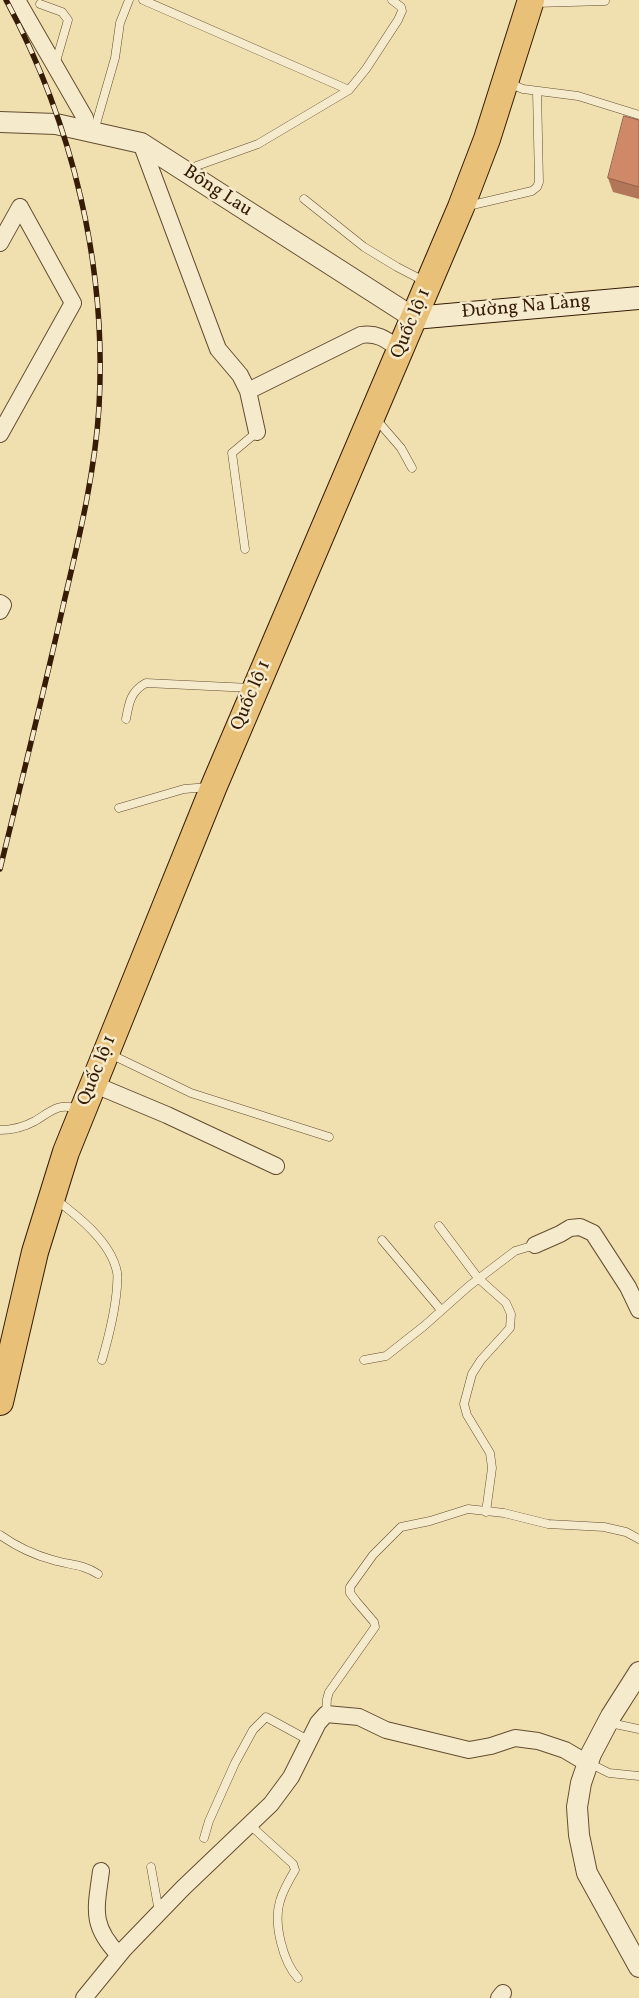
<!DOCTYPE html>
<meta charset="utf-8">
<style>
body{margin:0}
canvas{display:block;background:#f0e0b0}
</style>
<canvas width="639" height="1998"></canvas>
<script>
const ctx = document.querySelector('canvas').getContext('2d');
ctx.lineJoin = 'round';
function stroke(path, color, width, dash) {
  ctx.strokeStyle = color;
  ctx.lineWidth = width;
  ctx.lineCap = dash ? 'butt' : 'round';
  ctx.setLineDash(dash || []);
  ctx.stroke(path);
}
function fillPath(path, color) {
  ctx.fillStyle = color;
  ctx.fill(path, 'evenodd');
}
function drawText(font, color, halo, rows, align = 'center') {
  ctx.font = font + ' Vollkorn,serif';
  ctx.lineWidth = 5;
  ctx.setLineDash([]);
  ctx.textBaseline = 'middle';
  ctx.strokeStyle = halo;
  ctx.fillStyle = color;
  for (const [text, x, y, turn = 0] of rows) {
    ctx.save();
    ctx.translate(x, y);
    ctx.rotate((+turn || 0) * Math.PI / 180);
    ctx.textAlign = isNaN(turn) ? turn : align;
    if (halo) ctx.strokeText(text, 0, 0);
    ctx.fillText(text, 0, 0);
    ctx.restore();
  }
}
const service = new Path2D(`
 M143,0L349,90
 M535,3L605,1
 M40,4L62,12L68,20L55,65
 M508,83L523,89L578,96L639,115
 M94,131L115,58L120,23L129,0
 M188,169L258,144L349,90L366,69L398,20L402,11L401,7L392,0
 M304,199L364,247L397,267L426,282
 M468,206L532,191L537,187L539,182L537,91
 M375,418L401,448L412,468
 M245,549L232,453L257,432
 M126,719C129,702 131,691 146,683L251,688
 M119,808L184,789L209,787
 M110,1054L191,1093L329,1137
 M0,1130C12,1130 24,1127 35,1121C53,1110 57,1103 79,1109
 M55,1199C78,1216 111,1242 117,1272C118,1276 117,1282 117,1287C115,1312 109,1336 102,1360
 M439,1226L478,1278L506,1303L511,1314L510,1328L481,1360L472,1374L464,1404L467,1415L490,1453L492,1468L486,1512
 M382,1240L441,1310
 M364,1360L386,1356L424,1326L469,1286L515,1251L535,1245
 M0,1535C17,1547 34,1555 53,1560C69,1565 83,1564 98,1574
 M326,1714L327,1699L329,1692L375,1627L374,1622L356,1601L350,1593V1587L373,1555L401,1527L430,1521L468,1509L504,1513L548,1524L604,1527L626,1532L639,1539
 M610,1723L639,1729
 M589,1763L609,1773L639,1776
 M250,1825L293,1864L295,1870C289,1880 283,1890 280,1901C273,1923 283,1962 298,1978
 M204,1838L209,1821L235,1763L253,1730L266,1717L310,1741
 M151,1867L159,1912`);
const minor = new Path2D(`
 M17,0L85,118L87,131
 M141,143L218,349L240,375L248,391L257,432
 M0,243L20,207
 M248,391L361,335C378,332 388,341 401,350
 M0,434L73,303L20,207
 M0,603L3,605L0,611
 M93,1084L167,1115L276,1166
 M535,1245L560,1234L570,1228L580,1227L593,1233L628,1287L639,1310
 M101,1871C96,1909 90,1925 119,1955
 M84,1998L124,1949L183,1888L271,1804L291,1777L318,1723L326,1714L359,1717L386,1730L469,1750L491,1746L515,1738L538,1741L565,1750L587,1763
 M499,1998L503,1993`);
const tertiary = new Path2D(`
 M0,122L56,124L141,143L414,318
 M639,1672L611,1716L591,1754L581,1783L577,1807L579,1835L587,1873L639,1967`);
const secondary = new Path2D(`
 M414,318L639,298`);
const trunk = new Path2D(`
 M0,1402L35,1252L66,1152L83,1110L214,786L461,207L487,139L531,0`);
const rail = new Path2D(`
 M0,869C22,780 44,691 64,602C79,538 95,473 99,407C107,266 73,124 6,0`);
const wall = new Path2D(`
 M639,120V199L613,192L608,178Z`);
const building = new Path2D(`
 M624,116L639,120V187L608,178Z`);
const streetNames = [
 ["Bông Lau",217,192,33],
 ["Đường Na Làng",526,308,-5],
 ["Quốc lộ 1",412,324,-67],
 ["Quốc lộ 1",252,696,-67],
 ["Quốc lộ 1",98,1071,-68]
];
stroke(service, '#644d30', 9);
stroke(minor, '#644d30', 18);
stroke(tertiary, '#644d30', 22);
stroke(secondary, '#361c06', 24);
stroke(trunk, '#361c06', 28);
stroke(service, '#f5ebcc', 8);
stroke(minor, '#f5ebcc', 16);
stroke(tertiary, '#f5ebcc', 20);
stroke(secondary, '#f5ebcc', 22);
stroke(trunk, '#e8c078', 26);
stroke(rail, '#361c06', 5.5);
stroke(rail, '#f5ebcc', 4, [11]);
fillPath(wall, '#b27659');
fillPath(building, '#cf8968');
stroke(building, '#916049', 1);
drawText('19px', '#361c06', '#f5ebcc', streetNames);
</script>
